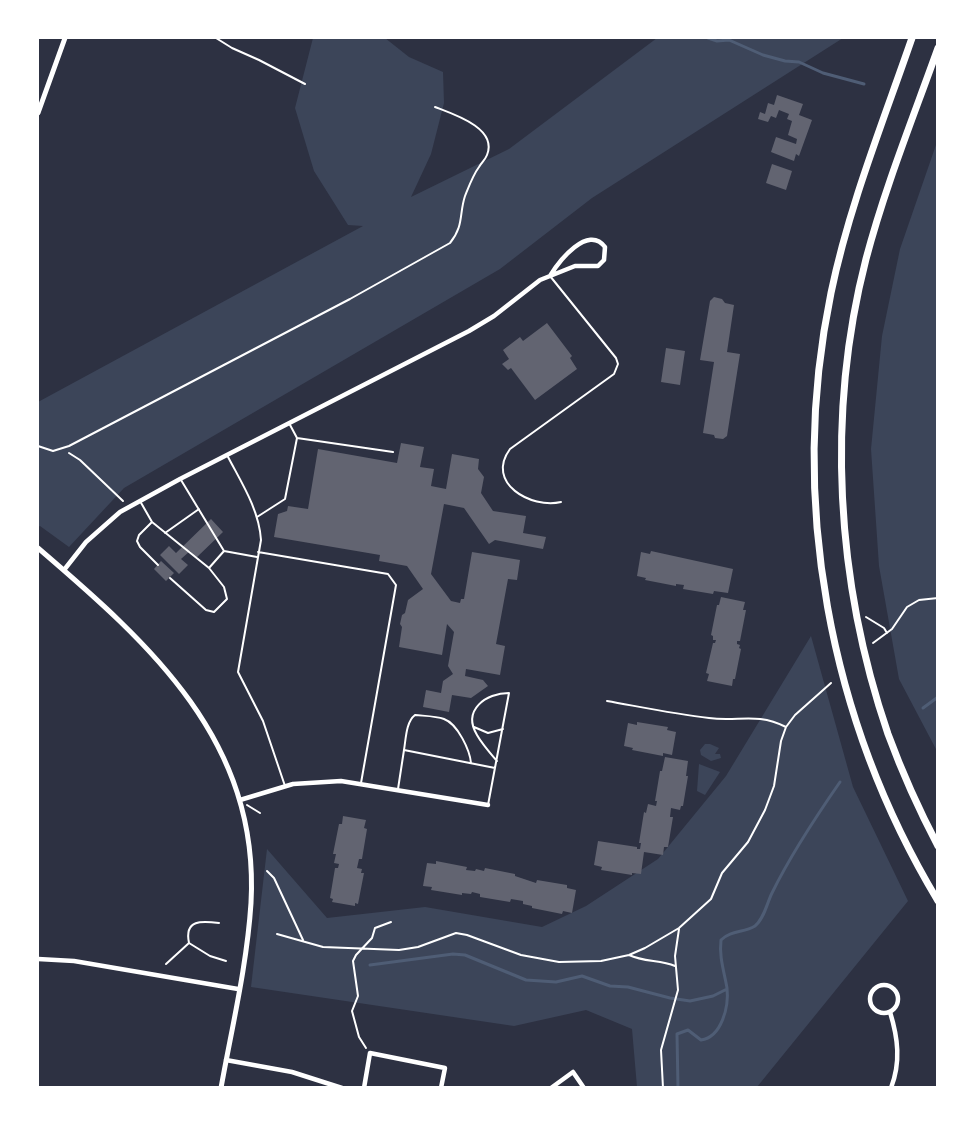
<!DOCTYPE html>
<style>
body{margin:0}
#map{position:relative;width:975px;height:1125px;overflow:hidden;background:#2d3142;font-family:Poppins,sans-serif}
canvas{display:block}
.frame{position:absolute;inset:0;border:39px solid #fff;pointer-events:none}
</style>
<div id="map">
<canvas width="975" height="1125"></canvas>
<div class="frame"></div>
</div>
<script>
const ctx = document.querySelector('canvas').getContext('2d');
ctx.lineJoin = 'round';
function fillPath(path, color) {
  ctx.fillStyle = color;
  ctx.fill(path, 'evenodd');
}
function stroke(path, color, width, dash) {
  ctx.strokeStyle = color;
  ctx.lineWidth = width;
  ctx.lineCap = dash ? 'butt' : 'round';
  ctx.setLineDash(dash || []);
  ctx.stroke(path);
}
const green = new Path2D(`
 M313,38H385L409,57L443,72L444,103L431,154L411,197L509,149L657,38H843L592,198L500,269L124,488L69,547L40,526L38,527V402L363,226L348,225L314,171L295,108Z
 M937,142V751L899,679L879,566L871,449L882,336L900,249Z
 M811,636L853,787L908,901L757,1087H637L632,1029L586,1010L514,1026L251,987L267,849L327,918L425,907L542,927L586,906L658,859L726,776Z
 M705,744H710L719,748L715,754H720L721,758L711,761L701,755L700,750Z
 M699,764L720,772L705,795L697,791Z`);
const stream = new Path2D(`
 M708,38L717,41L729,40L763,55L785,61L799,62L823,73L864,84
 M923,708L938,697
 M370,965L453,954L465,955L526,980L556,982L582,976L610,986L628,987L670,998L690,1001L713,996L727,989
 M678,1088L677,1034L688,1030L701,1040C722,1037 729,1006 727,988C724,971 719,957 721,940C731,930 744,933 755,926C764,919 767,903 772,893C791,854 815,818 840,782`);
const building = new Path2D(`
 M777,95L803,104L799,115L812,120L799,156L796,154L794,161L771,152L776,137L796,144L797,139L788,135L792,121L787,119L789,114L779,110L776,118L771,116L768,122L758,119L760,112L765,114L768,103L774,105Z
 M772,164L792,171L786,190L766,183Z
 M714,297L722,299L725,303L734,305L727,352L740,354L727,436L723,439L715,438L714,435L703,433L714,362L700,360L710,301Z
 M547,323L572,356L570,358L577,369L535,400L511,368L508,370L502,364L509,359L503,350L520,337L523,341Z
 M666,348L685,351L680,385L661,382Z
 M401,443L424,447L420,467L434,469L431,486L446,489L452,454L479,459L478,469L484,477L481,493L493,511L526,516L523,533L546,537L543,549L495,540L489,544L464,508L444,504L431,574L451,601L460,603L461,599H464L472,552L520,560L517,580L508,579L496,644L505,646L500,675L466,669L465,676L483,680L488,686L471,698L452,695L449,712L423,707L426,690L441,693L443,681L453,674L448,666L454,632L447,624L442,655L399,647L402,627L400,624L402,615L405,613L408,600L423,589L407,566L379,561L380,555L274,537L278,514L287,511L288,506L308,509L318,449L397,463Z
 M211,519L223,532L196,558L190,551L181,559L188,565L179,574L160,555L169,546L176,553Z
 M651,551L733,569L728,593L714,591L713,594L683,589L684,585L676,584V586L645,580L646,578L637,576L641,552L650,554Z
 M161,561L174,573L166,581L154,569Z
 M721,597L745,602L743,610H746L740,641H737V644L740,645L739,648L741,649L735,679H733L732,686L707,681L709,674L706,673L713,643H715L716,640H713V636L711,635L717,605H719Z
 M637,722L668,727L667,730L676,732L672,755L663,753V756L632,750L633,748L624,746L628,723L637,725Z
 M665,757L688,761L686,776H688L683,806H681L680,810L671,808L670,817H673L668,847H664L663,855L644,852L641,874L632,873V875L601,870L602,867L594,865L598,841L637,847V849H640L641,843H639L644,812L646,813L648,804L656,806L657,801H655L660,771H662Z
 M343,816L366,820L364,828L367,829L362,859H359L357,868L362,869L361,873H364L358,904L355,903V906L332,902L333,899L330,898L335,868H338L339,864L334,863L336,854H333L339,824H342Z
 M436,861L467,867L466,870L475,871L476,869L484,871L485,868L515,874V876L536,883L537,880L567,885V888L576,890L572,913L563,911L562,914L532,908V906L523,904V901L511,899L510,902L480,897V894L472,892L471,894L462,893V895L431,890L432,887L423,886L427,863L436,864Z`);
const path = new Path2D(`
 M69,453L80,460L123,501
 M866,617L884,628L887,633
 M873,643L892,629L907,607L919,600L938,598
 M607,701C641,707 675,714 709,718C739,722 756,712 786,727
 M247,805L260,813
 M267,871L274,878L303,940
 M277,934L323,947L399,950L418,947L456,933L467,935L521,955L559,962L601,961L629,955L645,948L679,928L711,899L722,873L748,842L765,810L774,786L781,741L786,727L795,715L831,683
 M189,943L210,956L226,961
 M629,955C644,962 660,960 675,966
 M166,964L189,943C184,919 202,921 219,923
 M366,1048L359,1037L352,1011L358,996L353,961L356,955L372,938L375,928L391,922
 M663,1088L661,1050L678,990L675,956L679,929`);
const service = new Path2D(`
 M216,38L232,48L259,60L305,84
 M550,276L616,358L618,364L614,374L510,449C485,483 531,509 561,502
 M297,438L393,452
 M38,446L53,451L69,446L350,299L450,243C464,226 459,214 465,196C469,186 473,175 479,167C482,162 485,160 487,155C498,128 453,114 435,107
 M227,455C241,482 259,509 261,540L238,672L263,721L285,786
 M181,480L224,551L257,557
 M140,501L152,522L209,568L224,551
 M257,517L285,499L297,438L289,423
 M152,522L139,535L137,541L140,547L158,565
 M165,533L199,509
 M258,552L388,574L396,585L361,783
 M170,578L206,610L214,612L227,599L224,587L209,568
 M474,727L488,733L503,729
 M404,750C406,738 406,722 415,715C425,716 436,716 444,719C458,724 470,751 471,763
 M398,789L404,750L495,768
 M488,805L509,693C486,693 462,710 477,735C482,744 490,753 497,761`);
const minor = new Path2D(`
 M64,570L86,542L120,512L180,479L469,331L494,316L540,280L575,266H598L604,260L605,247C588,224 559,261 550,276
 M240,800L293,784L341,781L488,805
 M38,959L74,961L238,989
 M870 999a14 14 0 1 1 28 0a14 14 0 1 1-28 0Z
 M890,1012C898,1038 901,1062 891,1088
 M226,1060L292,1072L342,1088
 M364,1088L370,1053L445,1068L441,1088
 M551,1088L573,1072L584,1088`);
const tertiary = new Path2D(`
 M38,113L65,38
 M38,548C150,644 260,741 251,903C247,965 232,1027 221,1088`);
const primary = new Path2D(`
 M912,38C883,122 849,206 831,293C788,500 829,720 938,901
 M938,48C913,118 885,187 866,259C826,414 836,582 888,734C902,772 919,810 938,846`);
fillPath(green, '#3c4559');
stroke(stream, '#4f5d75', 3);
fillPath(building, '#626471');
stroke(path, '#fff', 2);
stroke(service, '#fff', 2);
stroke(minor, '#fff', 4.5);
stroke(tertiary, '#fff', 5);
stroke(primary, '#fff', 7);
</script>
